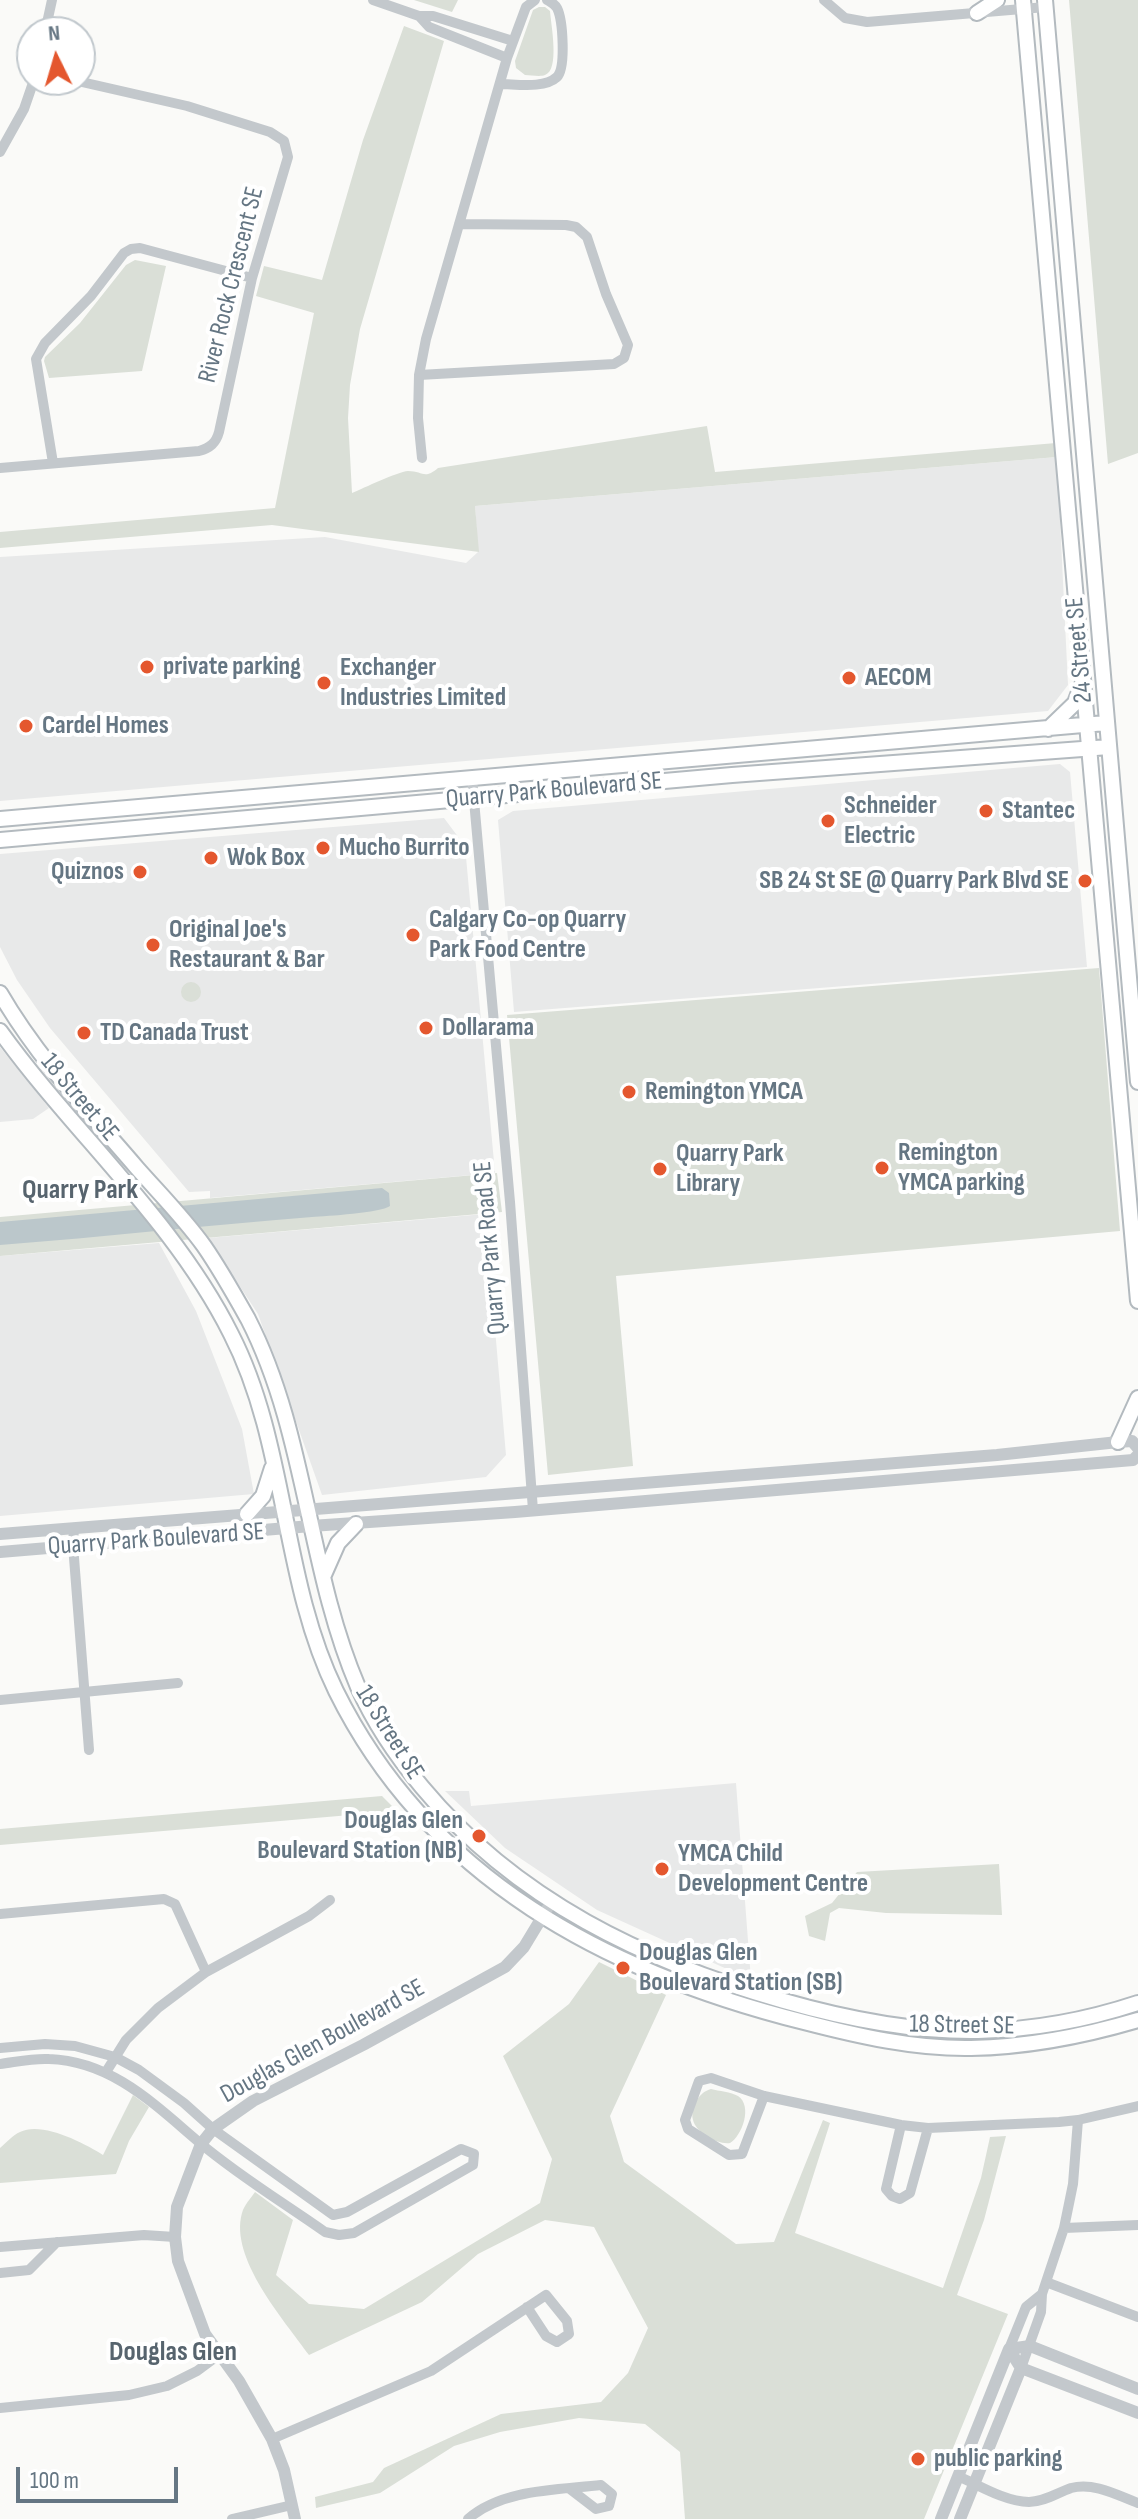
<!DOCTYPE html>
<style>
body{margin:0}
#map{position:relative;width:1138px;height:2519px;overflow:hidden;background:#fafaf8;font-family:"Sofia Sans Condensed",sans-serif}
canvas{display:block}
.north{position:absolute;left:16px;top:16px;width:80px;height:80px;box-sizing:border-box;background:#fff;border:2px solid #c1c8cd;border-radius:50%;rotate:355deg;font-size:22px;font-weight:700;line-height:32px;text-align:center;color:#657683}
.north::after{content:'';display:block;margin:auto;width:28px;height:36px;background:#e4572e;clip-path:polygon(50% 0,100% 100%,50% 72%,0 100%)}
.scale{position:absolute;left:16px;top:2467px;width:162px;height:36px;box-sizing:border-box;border:4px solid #657683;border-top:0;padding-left:10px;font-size:24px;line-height:28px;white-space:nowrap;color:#657683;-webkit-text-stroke:6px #fff;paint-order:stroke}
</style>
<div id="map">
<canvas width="1138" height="2519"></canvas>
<div class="north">N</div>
<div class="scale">100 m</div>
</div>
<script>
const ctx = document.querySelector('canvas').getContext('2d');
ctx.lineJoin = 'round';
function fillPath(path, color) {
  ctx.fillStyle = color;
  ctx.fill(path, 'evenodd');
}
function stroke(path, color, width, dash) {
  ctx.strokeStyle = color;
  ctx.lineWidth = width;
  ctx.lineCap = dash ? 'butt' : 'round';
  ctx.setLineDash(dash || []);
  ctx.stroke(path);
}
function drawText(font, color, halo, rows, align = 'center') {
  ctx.font = font + ' "Sofia Sans Condensed",sans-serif';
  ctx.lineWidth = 8;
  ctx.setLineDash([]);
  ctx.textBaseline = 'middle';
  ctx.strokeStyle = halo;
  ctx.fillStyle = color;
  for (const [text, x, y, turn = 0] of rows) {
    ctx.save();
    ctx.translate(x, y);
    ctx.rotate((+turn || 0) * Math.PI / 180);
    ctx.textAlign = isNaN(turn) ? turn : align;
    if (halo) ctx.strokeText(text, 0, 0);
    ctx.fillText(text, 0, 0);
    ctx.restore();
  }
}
const built = new Path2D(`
 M1057,457L1068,685L1048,711L0,801V557L325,537L466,563L478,552L475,506Z
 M1060,764L1070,772L1087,967L514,1012L498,820L513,811Z
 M444,818L465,846L495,1173L210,1198V1191L189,1192L50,1028L17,980L0,947V854Z
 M0,1047L49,1108L33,1119L0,1122Z
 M485,1214L506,1455L486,1477L322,1495L258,1314L208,1238Z
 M159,1243L196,1311L242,1429L254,1494L0,1516V1256Z
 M736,1783L751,1980L597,1910L505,1848L445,1791H469L471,1806Z`);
const green = new Path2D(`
 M414,0H458L452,12Z
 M1069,0H1138V453L1108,464Z
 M539,7H545L550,11C551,25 560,70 545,75C540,77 531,75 525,75L516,68L515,61L533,10Z
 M404,26L444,41L360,329L350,385L348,418L352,493C364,488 397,472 408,471C423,471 424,480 438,468L707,426L715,472L1056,443L1057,457L475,506L479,552L272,525L0,548V532L275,508L314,313L256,296L264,266L322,280L363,140Z
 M135,260L166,266L142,371L49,378L44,361L45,357L80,323L126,265Z
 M1099,968L1120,1231L616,1276L633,1466L548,1475L507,1015Z
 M181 992a10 10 0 1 1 20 0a10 10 0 1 1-20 0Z
 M497,1173L502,1212L0,1256V1217Z
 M382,1796L397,1811L0,1845V1829Z
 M999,1864L1002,1915L886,1913L839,1908L830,1913L825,1941L809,1936L805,1916L832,1903L857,1872Z
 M599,1962L666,1995L610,2116L624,2162L736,2244L774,2242L823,2120L830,2123L795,2233L943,2288L981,2178L990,2137L1006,2136L984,2220L957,2295L1008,2314L924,2519H685L680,2452L645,2424L579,2418L500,2432L454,2446L380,2493L316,2508L315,2497L373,2482L384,2468L501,2414L601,2402L628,2373L648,2328L594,2227L545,2220L478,2254L422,2302L309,2355C284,2320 229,2258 242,2213C244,2205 251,2198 255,2192L293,2220L276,2275L309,2304L364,2309L540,2203L552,2159L503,2056L569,2004Z
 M711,2089C719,2091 731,2092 738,2096C753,2106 742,2136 730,2143C718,2145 696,2133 693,2120C690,2107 699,2092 711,2089Z
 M133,2095L149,2107L129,2141L116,2174L0,2183V2148C6,2143 13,2135 20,2132C42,2121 84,2143 103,2155Z`);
const water = new Path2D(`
 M382,1188L389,1193L390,1206C380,1213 327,1216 312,1217C208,1225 104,1237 0,1245V1222Z`);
const minor = new Path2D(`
 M373,0L419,16L429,27L507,58
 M824,0L845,18L867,22L1046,7
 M419,16H433L513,41
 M45,32L52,0
 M500,84C516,84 544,89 557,77C566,68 563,20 557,8C554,3 552,3 547,0
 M0,152L24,109L34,80
 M459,224L566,225L576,227L587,237L606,294L628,345L624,358L614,364L419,375L426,339L507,58L526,7L535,0
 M419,375L418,418L422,458
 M53,463L36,359L45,343L91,296L124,253L131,249L140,248L252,278
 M0,468L199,451C210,448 216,443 219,432L252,278L288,157L284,141L270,132L187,106L73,80
 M472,778L510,1202L533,1510
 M74,1528L73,1545L89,1750
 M0,1700L178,1683
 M0,1914L164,1899L175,1904L206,1972
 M0,2048L45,2044L75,2046L115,2057L139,2070L184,2103L213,2129L333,2215L347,2212L461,2149L474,2154L473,2165L354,2233L339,2235L325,2232C284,2203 239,2176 200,2143C155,2105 112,2061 49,2059C33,2058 16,2062 0,2064
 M106,2072L126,2040L158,2008L206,1972L309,1916L330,1900
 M764,2096L742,2154L729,2155L688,2129L685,2120L699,2081L711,2078L764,2096L901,2125L928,2128L1059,2122L1078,2120L1138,2106
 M901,2125L886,2189L892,2196L900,2199L910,2193L928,2128
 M1064,2228L1138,2225
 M0,2247L144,2235L175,2237
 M0,2273L29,2270L57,2242
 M1046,2282L1138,2317
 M1009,2349L1026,2307L1042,2294
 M1021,2368L1041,2312L1042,2294L1064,2228L1073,2184L1078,2120
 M0,2408L129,2395L167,2386L197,2371L220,2354
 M272,2439L431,2371L546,2295L567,2321L569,2334L557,2342L546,2336L527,2307
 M958,2476C978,2485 1006,2502 1029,2502C1044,2502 1057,2493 1071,2488C1094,2482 1117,2495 1138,2503
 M232,2519L292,2505
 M468,2519C502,2489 558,2490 601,2485L612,2494L609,2506L596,2509L570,2489`);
const tertiary = new Path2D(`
 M0,1534L997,1455L1118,1442L1132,1441L1138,1448
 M0,1552L311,1526L515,1512L1133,1460L1138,1455
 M1009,2349L1021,2368L1138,2413
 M1009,2349L1030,2346L1138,2389
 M295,2519L284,2470L272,2439L239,2381L205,2334L178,2261L175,2237L177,2207L201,2144L213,2129L253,2101L363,2045L505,1967L524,1947L547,1909
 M941,2519L1009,2349
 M960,2519L1021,2368`);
const secondary = new Path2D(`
 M1023,0L1138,1301
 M1045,0L1138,1082
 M977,13L997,0
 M1048,729L1075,703L1081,687
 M0,819L1106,723
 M0,840L732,775L1109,747
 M0,993C37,1057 89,1112 137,1168C160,1194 184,1218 204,1246C220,1269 234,1294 248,1319C307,1434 307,1568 358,1687C374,1723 397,1757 422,1787C516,1900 645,1962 784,2001C847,2019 913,2032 978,2031C1032,2030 1087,2020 1138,2003
 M0,1031C74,1134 174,1220 231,1334C288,1445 281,1579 336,1691C429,1879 608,1973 804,2022C858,2036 915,2049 971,2048C1028,2047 1084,2036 1138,2020
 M1118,1442L1138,1398
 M247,1514L263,1496L272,1468
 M323,1577L338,1543L356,1524`);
const markers = [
 [147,667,8,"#e4572e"],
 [849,678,8,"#e4572e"],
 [324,683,8,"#e4572e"],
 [26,726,8,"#e4572e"],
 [986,811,8,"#e4572e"],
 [828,821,8,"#e4572e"],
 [323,848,8,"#e4572e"],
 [211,858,8,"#e4572e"],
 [140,872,8,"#e4572e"],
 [1085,881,8,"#e4572e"],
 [413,935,8,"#e4572e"],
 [153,945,8,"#e4572e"],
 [426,1028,8,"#e4572e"],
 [84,1033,8,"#e4572e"],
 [629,1092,8,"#e4572e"],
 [882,1168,8,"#e4572e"],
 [660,1169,8,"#e4572e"],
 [479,1836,8,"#e4572e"],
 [662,1869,8,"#e4572e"],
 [623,1968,8,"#e4572e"],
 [918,2459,8,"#e4572e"]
];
const streetNames = [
 ["River Rock Crescent SE",232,285,-76],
 ["24 Street SE",1080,650,-95],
 ["Quarry Park Boulevard SE",554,791,-5],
 ["18 Street SE",79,1098,50],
 ["Quarry Park Road SE",491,1248,-95],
 ["Quarry Park Boulevard SE",156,1540,-4],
 ["18 Street SE",389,1733,58],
 ["18 Street SE",962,2026,1],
 ["Douglas Glen Boulevard SE",323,2042,-29]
];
const poiNames = [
 ["private parking",163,667],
 ["Exchanger",340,668],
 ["Industries Limited",340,698],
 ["AECOM",865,678],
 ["Cardel Homes",42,726],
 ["Schneider",844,806],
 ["Electric",844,836],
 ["Stantec",1002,811],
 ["Mucho Burrito",339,848],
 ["Wok Box",227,858],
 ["Quiznos",124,872,"right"],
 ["SB 24 St SE @ Quarry Park Blvd SE",1069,881,"right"],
 ["Calgary Co-op Quarry",429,920],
 ["Park Food Centre",429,950],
 ["Original Joe's",169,930],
 ["Restaurant & Bar",169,960],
 ["Dollarama",442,1028],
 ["TD Canada Trust",100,1033],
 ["Remington YMCA",645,1092],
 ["Remington",898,1153],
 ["YMCA parking",898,1183],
 ["Quarry Park",676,1154],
 ["Library",676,1184],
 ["Douglas Glen",463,1821,"right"],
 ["Boulevard Station (NB)",463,1851,"right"],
 ["YMCA Child",678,1854],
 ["Development Centre",678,1884],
 ["Douglas Glen",639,1953],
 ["Boulevard Station (SB)",639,1983],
 ["public parking",934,2459]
];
const neighbourhoodNames = [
 ["Quarry Park",80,1191],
 ["Douglas Glen",173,2353]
];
fillPath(built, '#e8e9e9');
fillPath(green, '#dadfd7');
fillPath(water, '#bbc7cb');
stroke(secondary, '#b3babf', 18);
stroke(minor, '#c3c8cc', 10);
stroke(tertiary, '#c3c8cc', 12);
stroke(secondary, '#fff', 14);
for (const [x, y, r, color] of markers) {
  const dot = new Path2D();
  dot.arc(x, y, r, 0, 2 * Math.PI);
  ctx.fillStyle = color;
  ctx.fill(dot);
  stroke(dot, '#fff', 3);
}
drawText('26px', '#657683', '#fff', streetNames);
drawText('bold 26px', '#657683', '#fff', poiNames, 'left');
drawText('bold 28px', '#57646e', '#fff', neighbourhoodNames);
</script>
